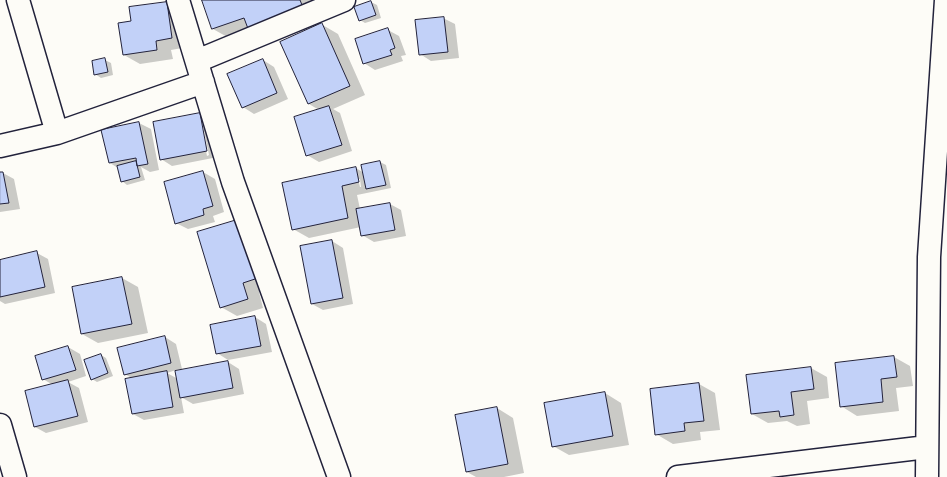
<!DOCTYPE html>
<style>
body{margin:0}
canvas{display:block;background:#fdfcf7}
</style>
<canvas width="947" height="477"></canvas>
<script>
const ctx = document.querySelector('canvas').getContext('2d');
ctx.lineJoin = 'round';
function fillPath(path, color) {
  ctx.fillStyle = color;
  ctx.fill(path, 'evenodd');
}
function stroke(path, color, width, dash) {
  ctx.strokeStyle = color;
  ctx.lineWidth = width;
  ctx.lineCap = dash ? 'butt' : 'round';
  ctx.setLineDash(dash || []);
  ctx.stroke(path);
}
const shadow = new Path2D(`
 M203,0H313L321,24L338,34L365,95L333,109L340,113L352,151L319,162L307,155L319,110L309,104L313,27L267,43L229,38L213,29Z
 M371,2L377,5L381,18L365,23L360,20Z
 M167,3L183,12L188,47L171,50L173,59L140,64L124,55Z
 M443,18L455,24L459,58L431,61L420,54Z
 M388,30L399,36L406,55L401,56L403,61L375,70L364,63Z
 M105,60L111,63L113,75L101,78L95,74Z
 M263,60L274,67L288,99L254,114L243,107Z
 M200,114L211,121L218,157L172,166L161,159ZM200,121H202L209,155L207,156Z
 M139,123L151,129L159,170L150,172L141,167L145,180L127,185L122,181L118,168L110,163L103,130Z
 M380,162L386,165L391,188L357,195L360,209L390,204L401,210L406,236L374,242L362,235L361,227L309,238L293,229L356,168L364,173ZM358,179H360L361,187H360Z
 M203,172L215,179L224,212L213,216L215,222L188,229L176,223Z
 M0,173H3L14,179L20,209L0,212Z
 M198,233L277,286L259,292L263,308L237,316L221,307Z
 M332,241L343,248L353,304L323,310L312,304Z
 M37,253L48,259L55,293L5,304L0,301V261Z
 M122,278L138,287L148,333L98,343L82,334L73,288Z
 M255,317L266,324L272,352L228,360L217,353Z
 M165,337L176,344L182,369L176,370L177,372L228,362L239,369L244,394L193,404L181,397L184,413L144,420L133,414V379L125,374ZM176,370L178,379L167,373Z
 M68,347L80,354L86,376L68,382L79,388L88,422L46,433L35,427L53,385L43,379Z
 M101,355L106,358L113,376L97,382L92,379Z
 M894,357L910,366L913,386L896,388L899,411L857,416L841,406Z
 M811,368L827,377L829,398L807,401L810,424L797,426L787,421L768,423L752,414Z
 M699,384L715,393L720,430L700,432L701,440L673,444L656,434L651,390Z
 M605,393L621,403L629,445L569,455L553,446Z
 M497,408L513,418L524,473L504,477H476L467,472Z`);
const building = new Path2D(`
 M202,0H300L306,15L250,34L244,18L212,29Z
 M371,1L376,15L359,21L354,7Z
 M167,2L172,38L156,41L157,50L123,55L118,23L131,21L129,7Z
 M444,17L448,52L419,55L415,20Z
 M322,23L350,86L308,104L280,42Z
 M388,28L395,48L390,50L392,55L363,64L355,39Z
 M105,58L108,72L94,75L92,61Z
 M263,59L277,93L242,108L227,74Z
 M329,106L342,145L306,156L294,117Z
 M200,113L207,151L160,160L153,122Z
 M139,122L148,164L137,166L136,158L109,163L101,130Z
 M136,161L140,177L121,182L117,166Z
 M380,161L386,185L366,189L361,165Z
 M356,167L359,182L342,186L348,218L292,230L282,183Z
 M203,171L213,206L203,209L204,215L175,224L164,182Z
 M0,172H3L9,203L0,204Z
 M390,203L395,230L361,236L356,209Z
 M237,220L261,277L243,283L248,299L220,308L197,232Z
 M332,240L343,298L311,304L300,246Z
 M37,251L45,287L0,297V260Z
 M122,277L132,324L81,334L72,287Z
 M255,316L261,346L216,354L210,325Z
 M165,336L171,363L124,375L117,348Z
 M68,346L76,370L42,380L35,356Z
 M101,354L108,373L91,380L84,360Z
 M894,356L897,377L881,379L883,402L840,407L835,363Z
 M228,361L233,388L180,398L175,371Z
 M811,367L814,389L791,392L794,415L780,417L779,411L751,414L746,375Z
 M167,371L173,407L132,414L125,379Z
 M68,380L78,416L34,427L25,391Z
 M699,383L704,421L684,423L685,431L655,435L650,389Z
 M605,392L613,436L552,447L544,403Z
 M497,407L508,464L466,472L455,415Z`);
const minor = new Path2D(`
 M18,0L57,133
 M178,0L233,182L339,477
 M197,61L344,0
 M0,146L57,133L203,82
 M0,425L15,477
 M678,477L927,447
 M927,477L929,257L946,0`);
fillPath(shadow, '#0003');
fillPath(building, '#c2d1f8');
stroke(building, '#22223b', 1);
stroke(minor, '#22223b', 25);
stroke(minor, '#fdfcf7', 22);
</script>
